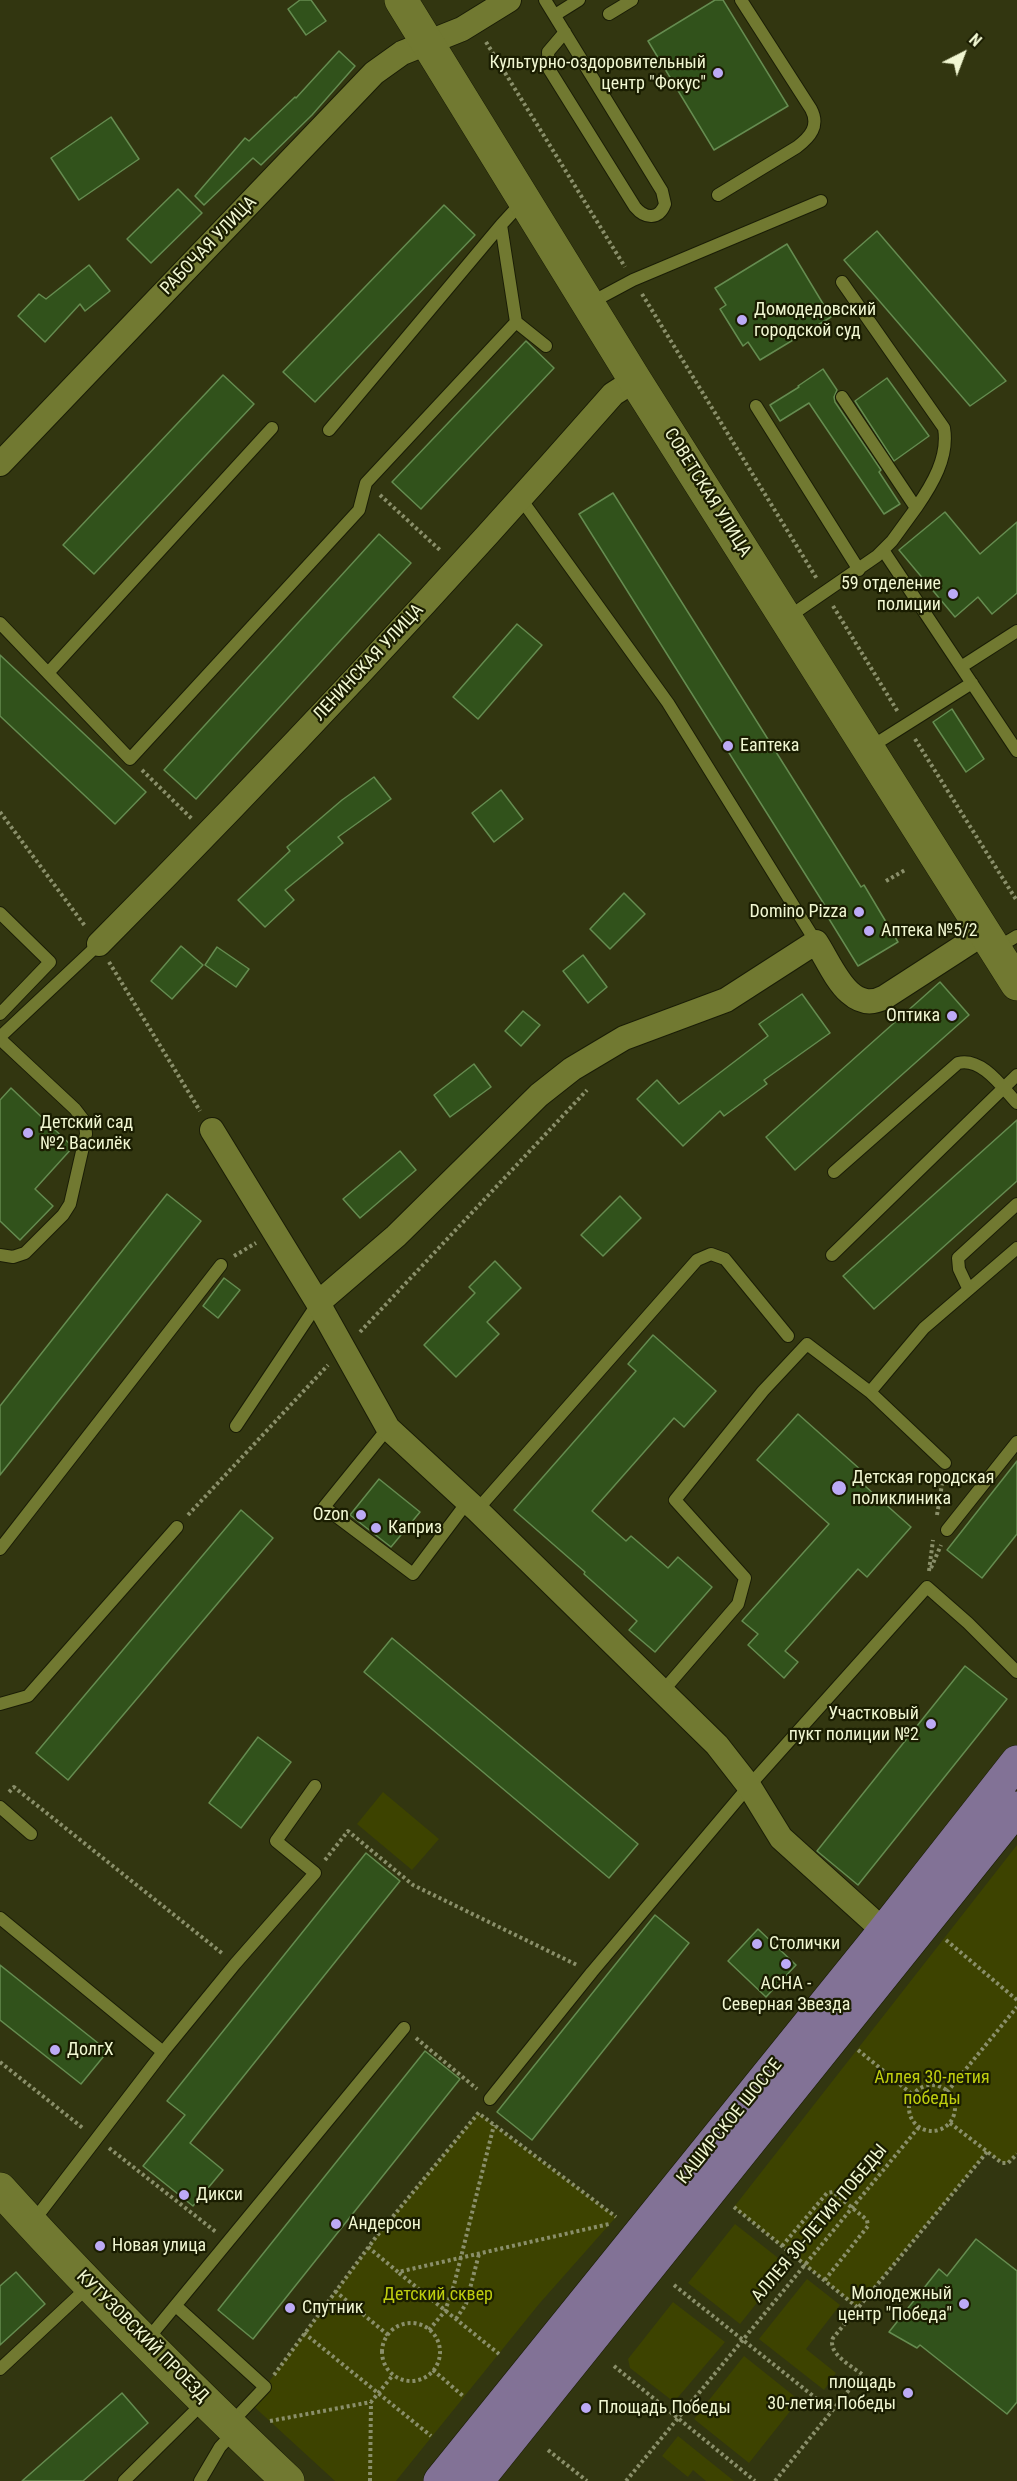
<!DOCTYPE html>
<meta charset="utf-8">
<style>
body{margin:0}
#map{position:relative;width:1017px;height:2481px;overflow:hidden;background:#323610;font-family:"Roboto Condensed",sans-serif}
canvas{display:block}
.north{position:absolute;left:933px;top:24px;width:60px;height:60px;-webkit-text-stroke:4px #1a1d01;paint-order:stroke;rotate:42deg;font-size:16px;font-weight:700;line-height:24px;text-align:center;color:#f1f7d2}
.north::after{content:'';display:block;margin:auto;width:21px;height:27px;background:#f1f7d2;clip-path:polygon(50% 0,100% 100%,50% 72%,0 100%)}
</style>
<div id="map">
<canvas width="1017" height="2481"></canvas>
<div class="north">N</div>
</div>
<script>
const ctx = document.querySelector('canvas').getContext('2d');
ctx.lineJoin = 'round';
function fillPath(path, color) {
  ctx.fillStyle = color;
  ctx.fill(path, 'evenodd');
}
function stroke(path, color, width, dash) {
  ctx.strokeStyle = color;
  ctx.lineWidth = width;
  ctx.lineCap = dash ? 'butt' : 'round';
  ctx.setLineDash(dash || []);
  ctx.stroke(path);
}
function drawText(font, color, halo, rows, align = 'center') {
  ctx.font = font + ' "Roboto Condensed",sans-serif';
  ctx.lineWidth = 4.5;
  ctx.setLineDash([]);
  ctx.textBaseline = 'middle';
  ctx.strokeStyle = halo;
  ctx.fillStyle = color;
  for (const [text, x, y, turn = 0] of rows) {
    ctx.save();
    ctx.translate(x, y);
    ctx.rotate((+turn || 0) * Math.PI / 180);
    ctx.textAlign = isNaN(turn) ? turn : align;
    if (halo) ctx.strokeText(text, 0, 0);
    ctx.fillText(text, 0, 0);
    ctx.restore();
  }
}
const green = new Path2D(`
 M383,1792L439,1839L412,1870L357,1824Z
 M1017,1845V2154L1005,2164L987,2152L857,2307L734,2207Z
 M478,2113L616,2217L539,2304L396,2481H335L250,2403L265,2387L376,2237Z
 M735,2224L787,2265L740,2324L688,2283Z
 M807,2279L840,2305L806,2349L836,2373L824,2390L759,2339Z
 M673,2302L725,2342L674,2402L630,2368L628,2359Z
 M744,2356L799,2400L749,2463L694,2419Z
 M678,2436L734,2481H706L693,2470L688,2477L662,2456Z`);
const building = new Path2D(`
 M300,0H311L326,21L306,35L288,9Z
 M715,0H723L788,106L714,150L648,41Z
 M339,51L355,66L312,115L261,165L253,158L204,205L195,196L245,138L249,141L295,97L296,98Z
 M111,117L139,159L79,200L51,158Z
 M178,189L202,213L151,263L127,239Z
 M444,205L475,235L315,402L283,372Z
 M877,231L1006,381L970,406L844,260Z
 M787,244L831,317L760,360L748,342L743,346L720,309L726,305L715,288Z
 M89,265L110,291L85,311L80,304L45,342L18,316L39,294L46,299Z
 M526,341L554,368L421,509L392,482Z
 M823,369L837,390L834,397L835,402L881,470L879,472L900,504L884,514L809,403L780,421L770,405L799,387L798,386Z
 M223,375L254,404L94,574L63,545Z
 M887,378L929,436L894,461L855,401Z
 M613,493L861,887L864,885L898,942L858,966L826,914L829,912L579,514Z
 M945,512L980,554L1017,522V593L992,614L978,597L955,617L899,550Z
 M379,534L411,563L196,799L164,770Z
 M517,624L542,645L478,719L453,697Z
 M0,655L146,792L115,824L0,716Z
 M952,709L984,759L966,772L933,722Z
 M374,777L391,799L338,837L343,843L285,890L294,900L265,927L238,900L290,851L287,847L342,800Z
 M501,790L523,819L494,842L472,813Z
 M624,893L645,914L610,949L590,929Z
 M181,946L203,965L172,999L151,981Z
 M217,947L249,969L236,987L205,965Z
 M583,955L607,987L588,1003L563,971Z
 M940,982L969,1015L795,1170L766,1137Z
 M802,994L830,1033L764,1080L767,1084L724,1116L720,1111L683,1146L637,1099L657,1080L679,1104L768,1036L759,1024Z
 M523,1011L540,1025L521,1046L505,1031Z
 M474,1064L491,1087L450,1117L434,1095Z
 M11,1088L73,1147L35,1189L53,1206L20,1240L0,1221V1100Z
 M1017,1120V1181L874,1309L843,1276Z
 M400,1151L416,1170L360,1218L343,1199Z
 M167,1194L201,1221L0,1475V1406Z
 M620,1196L641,1218L603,1256L581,1235Z
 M495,1261L521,1288L487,1322L499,1334L456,1377L424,1345L475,1293L469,1287Z
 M224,1278L240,1290L218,1318L203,1306Z
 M653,1335L716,1391L684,1427L674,1418L592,1511L626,1541L631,1536L668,1568L678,1557L712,1587L655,1652L629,1630L637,1621L584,1574L585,1572L514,1510L636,1371L628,1364Z
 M798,1414L862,1471L856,1478L911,1527L867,1577L858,1569L785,1651L798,1662L784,1678L748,1645L758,1634L742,1621L829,1524L757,1460Z
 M1017,1461V1534L982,1578L947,1550Z
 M379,1479L420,1512L391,1547L350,1515Z
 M241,1510L273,1538L68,1780L36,1753Z
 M392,1638L638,1844L609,1878L364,1672Z
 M965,1666L1007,1699L858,1885L817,1851Z
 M258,1737L291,1762L241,1828L209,1803Z
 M366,1853L400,1881L190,2143L223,2170L193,2206L143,2166L185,2115L167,2101Z
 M655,1915L689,1943L532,2140L497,2112Z
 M758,1929L796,1965L766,1997L728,1961Z
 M0,1965L108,2051L81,2084L0,2020Z
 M425,2051L460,2079L253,2339L218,2310Z
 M976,2239L1017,2271V2402L1007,2414L920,2345L917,2348L889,2332L939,2269L947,2276Z
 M16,2272L45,2304L0,2345V2286Z
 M122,2393L148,2423L83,2481H22Z`);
const path = new Path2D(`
 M486,42L625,267
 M642,294L817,579
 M380,495L441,551
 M833,606L898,712
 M915,739L1017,901
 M142,770L192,819
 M0,812L85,926
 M886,881L905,870
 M109,962L200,1111
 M234,1256L256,1243
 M360,1332L587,1090
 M188,1515L328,1365
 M937,1515L943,1478
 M931,1568L941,1545
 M929,1571L933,1540
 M9,1792L14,1787L223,1954
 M325,1860L348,1831L413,1885L577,1965
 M946,1940L1017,2000
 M416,2038L477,2089
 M858,2050L913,2095
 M0,2062L84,2129
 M909 2108a23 23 0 1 1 46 0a23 23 0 1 1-46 0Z
 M947,2092L1017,2007
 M481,2115L616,2217
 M950,2123L1002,2163H1008L1017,2154
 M109,2148L216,2232
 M734,2207L857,2307
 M782,2246L827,2193L833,2192L867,2220L868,2226L824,2281
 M368,2247L398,2272L609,2224
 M399,2273L499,2354
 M674,2285L832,2411
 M335,2291L388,2335
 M456,2319L466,2304L479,2254
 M382 2352a29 29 0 1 1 58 0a29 29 0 1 1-58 0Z
 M429,2330L445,2311L454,2285L494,2125
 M304,2333L431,2436
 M614,2366L755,2481
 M433,2370L463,2396
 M274,2375L376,2237L480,2111
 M270,2421L371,2402L393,2375
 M548,2450L587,2481
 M370,2481L371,2402
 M626,2481L919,2127
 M775,2481L862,2374C851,2366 827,2353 833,2338L987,2152`);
const lane = new Path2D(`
 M545,0L662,191L665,204C659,220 645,219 635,207L549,69L548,52L565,32
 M609,14L632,0
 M555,15L579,0
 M718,195L797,147C810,137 820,126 811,109L741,0
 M523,201L501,225L516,322L546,346
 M842,282L944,428C949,457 932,485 916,508
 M590,303L633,280L821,201
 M756,406L859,570
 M329,430L501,225
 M521,499L668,703L816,942
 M883,550L1017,751
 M787,618L877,556L892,541L916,508L842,397
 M0,623L130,759L359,510L366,483L516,322
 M961,667L1017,631
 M48,673L272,428
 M869,748L972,683
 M0,913L50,962L0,1014
 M995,949L1017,936
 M0,1037L99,944
 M0,1039L75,1109L85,1122L86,1134L70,1204L63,1215L25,1253L13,1257L0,1255
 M834,1172L958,1063C982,1057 1002,1087 1017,1103
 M832,1255L1017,1075
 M968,1288L959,1269L958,1258L1017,1204
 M236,1426L318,1303
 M388,1428L324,1507L413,1574L468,1501
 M945,1463L870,1392L924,1328L1017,1248
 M477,1510L697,1260L711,1254L725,1259L788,1336
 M947,1530L1017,1442
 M0,1549L221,1265
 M662,1692L738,1604L745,1578L675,1500L763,1391L807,1344L870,1392
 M0,1704L28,1696L177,1527
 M0,1807L31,1834
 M0,1918L163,2052
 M490,2099L592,1972L749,1786L927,1587L968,1623L1017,1672
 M32,2223L163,2052L235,1964L315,1873L276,1841L315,1786
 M176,2306L265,2387L230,2424
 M147,2340L404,2028
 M0,2369L89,2286
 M124,2481L204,2402
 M200,2481L220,2447L235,2431`);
const street = new Path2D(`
 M0,464L374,73L402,53L462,29L509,0
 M99,944C276,766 447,583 613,394L635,380
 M212,1130L318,1303L388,1428L477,1510L717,1745L749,1786L781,1838L884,1931
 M318,1303L396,1236L539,1095L572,1069L624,1038L726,1000L816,942C832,966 849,1016 885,997L984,933`);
const secondary = new Path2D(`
 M401,0L635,380L1017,984
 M0,2189C92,2291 189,2387 288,2481`);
const primary = new Path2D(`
 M440,2481L884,1931L1017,1762
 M477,2481L1017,1808`);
const markers = [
 [718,73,6,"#bcaaf5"],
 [742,320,6,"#bcaaf5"],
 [953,594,6,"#bcaaf5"],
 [728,746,6,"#bcaaf5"],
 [859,912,6,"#bcaaf5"],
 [869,931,6,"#bcaaf5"],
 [952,1016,6,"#bcaaf5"],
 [28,1133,6,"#bcaaf5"],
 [839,1488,8,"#bcaaf5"],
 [361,1515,6,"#bcaaf5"],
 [376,1528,6,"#bcaaf5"],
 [931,1724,6,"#bcaaf5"],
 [757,1944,6,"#bcaaf5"],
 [786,1964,6,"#bcaaf5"],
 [55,2050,6,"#bcaaf5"],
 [184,2195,6,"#bcaaf5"],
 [336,2224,6,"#bcaaf5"],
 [100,2246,6,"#bcaaf5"],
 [964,2304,6,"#bcaaf5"],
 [290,2308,6,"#bcaaf5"],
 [908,2393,6,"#bcaaf5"],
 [586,2408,6,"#bcaaf5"]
];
const poiNames = [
 ["Культурно-оздоровительный",706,63,"right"],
 ["центр \"Фокус\"",706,84,"right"],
 ["Домодедовский",754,310],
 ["городской суд",754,331],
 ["59 отделение",941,584,"right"],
 ["полиции",941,605,"right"],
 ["Еаптека",740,746],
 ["Domino Pizza",847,912,"right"],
 ["Аптека №5/2",881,931],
 ["Оптика",940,1016,"right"],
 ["Детский сад",40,1123],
 ["№2 Василёк",40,1144],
 ["Детская городская",852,1478],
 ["поликлиника",852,1499],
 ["Ozon",349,1515,"right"],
 ["Каприз",388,1528],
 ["Участковый",919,1714,"right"],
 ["пукт полиции №2",919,1735,"right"],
 ["Столички",769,1944],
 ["АСНА -",786,1984,"center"],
 ["Северная Звезда",786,2005,"center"],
 ["ДолгХ",67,2050],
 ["Дикси",196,2195],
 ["Андерсон",348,2224],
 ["Новая улица",112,2246],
 ["Молодежный",952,2294,"right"],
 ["центр \"Победа\"",952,2315,"right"],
 ["Спутник",302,2308],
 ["площадь",896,2383,"right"],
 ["30-летия Победы",896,2404,"right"],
 ["Площадь Победы",598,2408]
];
const streetNames = [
 ["РАБОЧАЯ УЛИЦА",209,246,-46],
 ["СОВЕТСКАЯ УЛИЦА",707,493,58],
 ["ЛЕНИНСКАЯ УЛИЦА",369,663,-47],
 ["КАШИРСКОЕ ШОССЕ",730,2122,-51],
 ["АЛЛЕЯ 30-ЛЕТИЯ ПОБЕДЫ",820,2224,-50],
 ["КУТУЗОВСКИЙ ПРОЕЗД",142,2337,45]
];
const parkNames = [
 ["Аллея 30-летия",932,2078],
 ["победы",932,2099],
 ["Детский сквер",438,2295]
];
fillPath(green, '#3d4300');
fillPath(building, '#31521b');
stroke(building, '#658c50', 1.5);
stroke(lane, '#1a1d06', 14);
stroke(street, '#1a1d06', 26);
stroke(secondary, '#1a1d06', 34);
stroke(primary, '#1a1d06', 34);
stroke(path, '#8a8f6a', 4, [3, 3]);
stroke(lane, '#717931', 12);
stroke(street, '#717931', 24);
stroke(secondary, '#717931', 33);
stroke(primary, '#827296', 33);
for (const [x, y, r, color] of markers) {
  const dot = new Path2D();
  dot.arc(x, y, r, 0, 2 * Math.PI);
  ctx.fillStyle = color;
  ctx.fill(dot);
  stroke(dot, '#1a1d01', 2);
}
drawText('18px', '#f1f7d2', '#1a1d01', poiNames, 'left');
drawText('18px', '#f1f7d2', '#1a1d01', streetNames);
drawText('18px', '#bfce0f', '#1a1d01', parkNames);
</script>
